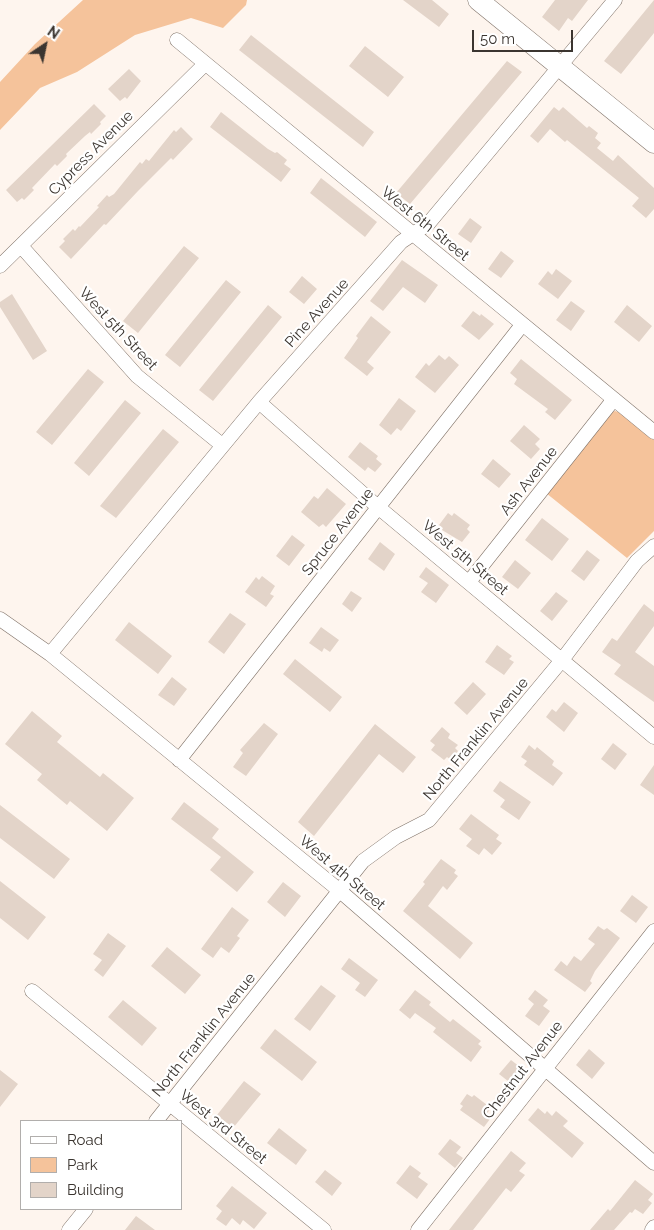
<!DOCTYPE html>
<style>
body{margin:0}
#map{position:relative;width:654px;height:1230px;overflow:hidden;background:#fef5ee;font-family:Raleway,sans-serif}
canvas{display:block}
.legend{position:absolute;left:20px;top:1120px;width:162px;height:90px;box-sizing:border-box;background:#fff;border:1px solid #b1aeac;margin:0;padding:6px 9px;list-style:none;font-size:15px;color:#3b3530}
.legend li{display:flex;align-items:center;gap:10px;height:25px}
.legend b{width:25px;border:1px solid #b1aeac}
.north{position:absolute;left:20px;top:20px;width:50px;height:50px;-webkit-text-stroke:4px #fff;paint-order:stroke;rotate:34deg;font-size:14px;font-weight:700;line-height:20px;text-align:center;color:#3b3530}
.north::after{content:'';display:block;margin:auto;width:18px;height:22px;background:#3b3530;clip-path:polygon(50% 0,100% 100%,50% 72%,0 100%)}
.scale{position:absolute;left:472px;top:30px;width:101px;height:22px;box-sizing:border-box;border:2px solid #3b3530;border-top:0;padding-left:6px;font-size:15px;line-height:18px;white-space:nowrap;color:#3b3530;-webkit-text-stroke:4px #fff;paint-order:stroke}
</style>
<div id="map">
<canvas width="654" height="1230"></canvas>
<ul class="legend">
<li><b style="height:6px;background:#fff"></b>Road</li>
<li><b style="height:14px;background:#f5c39b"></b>Park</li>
<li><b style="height:14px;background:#e3d4c9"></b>Building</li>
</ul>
<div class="north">N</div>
<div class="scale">50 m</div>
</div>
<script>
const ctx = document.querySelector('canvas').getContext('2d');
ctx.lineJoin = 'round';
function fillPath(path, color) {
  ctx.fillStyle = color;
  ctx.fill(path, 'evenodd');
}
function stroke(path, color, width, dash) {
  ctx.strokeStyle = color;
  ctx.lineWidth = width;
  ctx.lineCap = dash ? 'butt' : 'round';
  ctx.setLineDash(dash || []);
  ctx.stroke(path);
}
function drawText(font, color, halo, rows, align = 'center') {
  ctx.font = font + ' Raleway,sans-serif';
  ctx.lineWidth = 4.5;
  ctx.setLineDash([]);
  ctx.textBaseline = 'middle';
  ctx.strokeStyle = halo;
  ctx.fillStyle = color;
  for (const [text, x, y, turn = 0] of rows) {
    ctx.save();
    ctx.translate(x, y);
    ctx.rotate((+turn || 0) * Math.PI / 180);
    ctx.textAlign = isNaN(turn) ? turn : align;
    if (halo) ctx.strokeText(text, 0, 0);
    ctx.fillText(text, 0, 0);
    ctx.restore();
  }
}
const green = new Path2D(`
 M83,0H247L246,5L223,28L191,18L135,35L77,72L40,88L0,130V82L35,44Z
 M615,411L621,413L654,440V531L627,558L546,493L610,413Z`);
const building = new Path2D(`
 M403,0H432L449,14L439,27Z
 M555,0H588L572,21L568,18L559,31L542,17Z
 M654,0V33L621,74L604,61Z
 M251,35L374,132L363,147L239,50Z
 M365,46L404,77L388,97L349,66Z
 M507,61L522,72L410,204L396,193Z
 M129,69L141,81L127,99L125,97L120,101L108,89Z
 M94,104L106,116L100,122L101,124L91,134L90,132L85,136L66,154L67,156L57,166L55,164L32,188L34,190L24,200L22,198L17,202L6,190Z
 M554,107L559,111L563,107L587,128L589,126L598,133L595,138L601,143L597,148L613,161L618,155L654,188V209L646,218L632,206L639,198L567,140L565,142L550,129L538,143L530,136Z
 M221,112L268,149L275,153L277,152L287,160L284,164L291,169L281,182L210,127Z
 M181,127L193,139L173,160L171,158L138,191L106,225L104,224L71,259L59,247L65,241L63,239L73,229L75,231L79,226L80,227L99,207L97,206L107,195L109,197L114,194L140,162L142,164L146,159L149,161L174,130L176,132Z
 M321,178L377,222L365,237L310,193Z
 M470,218L482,227L471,243L458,234Z
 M184,246L199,258L138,333L123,321Z
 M501,251L514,261L501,278L488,269Z
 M402,260L438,285L425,303L403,287L383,311L370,301Z
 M556,269L572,281L558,299L538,284L548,271L552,275Z
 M302,276L317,289L304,304L289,292Z
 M226,280L241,292L180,367L165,355Z
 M12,294L47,351L33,360L0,307V302Z
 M571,301L585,311L571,331L556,320Z
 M268,305L282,317L213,401L199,390Z
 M627,305L652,326L639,342L614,322Z
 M473,311L480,316L481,314L494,324L479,340L461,326Z
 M371,316L391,332L367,362L374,368L367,376L344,358L358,338L356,336Z
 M439,355L445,360L449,356L459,365L435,393L415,377L426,363L429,366Z
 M521,359L572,400L555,420L545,412L548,409L514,384L517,379L510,373Z
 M88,369L104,382L52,445L36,432Z
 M399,398L416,411L401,431L397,428L391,435L379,425Z
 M125,400L141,413L89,476L74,463Z
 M524,425L540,439L535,444L540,449L531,459L510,441Z
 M163,429L179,442L116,518L100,506Z
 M360,442L378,456L376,459L382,464L375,472L368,467L365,471L348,457Z
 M493,459L511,474L499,488L481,474Z
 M327,488L346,504L326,527L323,524L319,527L301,512L314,496L318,499Z
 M448,513L452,516L454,513L470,525L467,529L470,532L462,542L442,530L443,528L439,525Z
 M542,518L569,539L552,561L525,540Z
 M292,535L305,545L289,566L276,556Z
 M380,542L395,554L384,571L368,559Z
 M587,550L600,560L584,581L571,571Z
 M515,560L531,573L518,589L502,577Z
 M426,567L449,585L436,603L421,592L428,583L419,577Z
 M262,576L275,586L270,594L274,596L266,607L245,592L256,577L259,580Z
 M351,591L362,598L352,612L342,604Z
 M556,592L568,601L552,621L540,611Z
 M644,604L654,612V626L635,652L654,666V702L614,674L621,665L602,652L612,638L617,641Z
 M230,613L246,624L224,654L208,642Z
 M129,622L172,656L158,674L115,640Z
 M321,627L339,640L330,652L324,648L322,652L309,643Z
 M497,645L512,656L509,659L514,662L504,675L485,662Z
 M295,659L342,697L330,712L283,674Z
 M172,677L187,689L174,706L158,695Z
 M473,682L486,694L467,715L454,703Z
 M564,702L578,713L564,732L546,717L552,709L556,712Z
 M32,711L62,736L57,742L100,777L103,773L134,798L107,831L70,801L67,805L37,780L42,774L5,744Z
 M264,723L278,734L246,776L233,767L243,753L240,750Z
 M375,724L416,757L403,773L379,754L314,836L298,822Z
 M442,727L450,734L448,738L458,745L455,748L458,751L451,760L447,757L444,760L431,750L435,745L430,741Z
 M613,743L627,754L615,770L601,759Z
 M529,745L535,750L537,747L554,761L552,765L563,773L553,786L524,765L527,761L521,757Z
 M654,765V795L640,785Z
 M500,781L531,802L519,820L500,807L505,800L493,791Z
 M184,802L219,829L212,838L254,872L237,892L210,870L221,857L171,819Z
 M0,805L70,859L54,879L0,838Z
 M471,814L499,835L496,839L502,843L492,855L484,848L479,855L466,846L472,839L459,829Z
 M441,859L456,870L454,873L458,876L447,890L443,886L428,906L473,943L460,959L403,911L425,884L423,882Z
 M0,881L46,917L28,940L0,918Z
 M283,882L301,896L285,917L267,902Z
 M632,895L648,907L636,923L620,911Z
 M232,907L249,920L237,936L240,938L229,953L221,947L213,958L201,949Z
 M598,926L604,930L607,928L620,938L595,971L590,981L592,983L585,992L554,970L561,961L567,966L574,956L581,961L595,944L588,939Z
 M108,933L126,946L103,977L94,970L102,960L93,954Z
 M167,947L201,975L185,994L151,966Z
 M349,958L378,980L365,997L355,990L360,983L341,969Z
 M321,985L336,996L310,1031L294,1019Z
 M415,990L431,1002L429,1005L450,1022L453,1019L481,1041L478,1044L482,1047L471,1062L433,1032L436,1028L415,1013L410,1019L399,1010Z
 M535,990L548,1000L543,1006L550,1011L539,1026L525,1016L534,1004L528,999Z
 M123,1000L157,1028L142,1046L108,1017Z
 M275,1029L317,1062L302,1081L260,1048Z
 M589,1049L605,1063L592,1079L576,1065Z
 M511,1060L524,1070L513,1085L499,1074Z
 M0,1070L18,1084L0,1107Z
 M244,1081L261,1094L233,1128L217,1115Z
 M467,1094L472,1097L474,1095L491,1108L486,1115L490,1119L484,1127L460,1110L463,1106L460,1104Z
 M538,1108L545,1114L547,1111L552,1116L556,1111L568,1121L563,1126L584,1143L572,1158L528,1120Z
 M279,1128L307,1150L296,1165L267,1143Z
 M450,1139L461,1147L456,1153L463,1158L455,1168L438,1154Z
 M511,1151L526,1163L519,1171L525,1175L511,1192L506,1188L473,1230H449Z
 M410,1165L421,1173L418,1177L428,1184L417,1199L396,1183Z
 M325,1170L342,1183L332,1196L315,1182Z
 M635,1180L653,1194L648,1200L652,1203L643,1214L635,1209L632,1213L630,1212L614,1230H590L608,1209L610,1211Z
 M232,1186L267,1213L254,1229L243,1220L240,1225L232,1218L226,1226L216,1219L222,1211L216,1206Z
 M136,1216L155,1230H125Z`);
const street = new Path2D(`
 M177,40L654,432
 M21,246L137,376L222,445
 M0,266L205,64
 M259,402L378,507L654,737
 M469,582L614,399
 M0,619L50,654L340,891L654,1163
 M50,654L259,402L401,242L428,224L615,0
 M179,760L522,325
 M32,991L324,1230
 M156,1121L363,861L396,837L429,820L562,660L637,561L654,546
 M69,1230L86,1209
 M418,1230L654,931
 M652,1230L654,1227`);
const secondary = new Path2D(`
 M478,0L654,143`);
const streetNames = [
 ["Cypress Avenue",91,153,-45],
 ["West 6th Street",425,224,39],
 ["Pine Avenue",317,313,-48],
 ["West 5th Street",118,329,47],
 ["Ash Avenue",529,481,-52],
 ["Spruce Avenue",338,532,-52],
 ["West 5th Street",465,558,40],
 ["North Franklin Avenue",476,739,-50],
 ["West 4th Street",342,873,40],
 ["North Franklin Avenue",204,1035,-51],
 ["Chestnut Avenue",523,1070,-52],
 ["West 3rd Street",223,1127,39]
];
fillPath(green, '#f5c39b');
fillPath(building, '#e3d4c9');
stroke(street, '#807369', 15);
stroke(secondary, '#807369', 21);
stroke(street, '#fff', 14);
stroke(secondary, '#fff', 20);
drawText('15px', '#3b3530', '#fff', streetNames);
</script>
